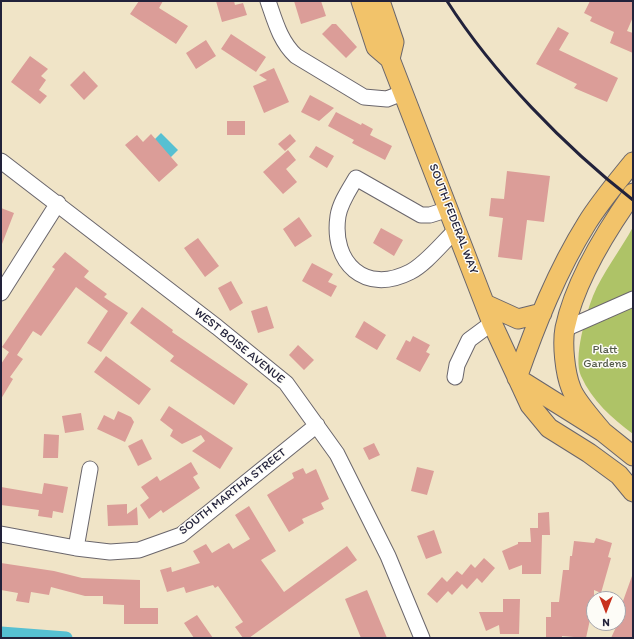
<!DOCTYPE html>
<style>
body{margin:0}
#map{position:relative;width:634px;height:639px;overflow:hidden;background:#f0e4c7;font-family:Itim,sans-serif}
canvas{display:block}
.frame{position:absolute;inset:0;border:2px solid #22223b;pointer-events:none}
.north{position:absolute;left:586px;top:591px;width:40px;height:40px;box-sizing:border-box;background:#fdfcf7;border:1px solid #a5a5ac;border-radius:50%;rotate:180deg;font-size:11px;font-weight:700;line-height:16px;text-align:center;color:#22223b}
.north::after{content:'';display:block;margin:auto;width:14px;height:18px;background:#c8321e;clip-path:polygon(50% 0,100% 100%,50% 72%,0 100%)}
</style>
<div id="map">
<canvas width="634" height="639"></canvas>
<div class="frame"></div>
<div class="north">N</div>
</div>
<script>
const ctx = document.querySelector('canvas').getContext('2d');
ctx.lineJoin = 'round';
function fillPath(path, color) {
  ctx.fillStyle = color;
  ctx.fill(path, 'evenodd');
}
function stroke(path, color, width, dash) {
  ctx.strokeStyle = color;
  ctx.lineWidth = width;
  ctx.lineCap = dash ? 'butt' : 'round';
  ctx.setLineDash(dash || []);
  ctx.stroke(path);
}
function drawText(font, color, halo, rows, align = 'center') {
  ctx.font = font + ' Itim,sans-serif';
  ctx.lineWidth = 3;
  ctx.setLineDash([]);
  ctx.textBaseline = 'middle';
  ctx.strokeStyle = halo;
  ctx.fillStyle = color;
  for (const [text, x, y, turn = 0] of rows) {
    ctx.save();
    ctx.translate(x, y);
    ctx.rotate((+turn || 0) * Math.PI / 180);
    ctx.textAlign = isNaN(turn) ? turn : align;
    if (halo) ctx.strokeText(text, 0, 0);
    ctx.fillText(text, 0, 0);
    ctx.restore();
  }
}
const green = new Path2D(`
 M633,227V434C612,418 592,401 581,376C573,358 586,314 593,296C602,274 621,249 633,227Z`);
const water = new Path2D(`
 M161,133L178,150L170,158L154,140Z`);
const canal = new Path2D(`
 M1,633L66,638`);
const building = new Path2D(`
 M139,1H163L159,8L188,26L176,44L130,14Z
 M216,1H234L235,5L243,3L247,15L222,22Z
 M294,1H321L326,16L301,24Z
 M590,1H633V17L627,31L633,33V53L610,43L614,32L590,21L592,17L584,13Z
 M332,24H336L357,47L346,58L322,34Z
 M558,27L569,33L559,50L618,78L607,102L574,88L577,84L536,64Z
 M231,34L266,57L256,72L221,49Z
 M206,40L216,56L196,69L186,53Z
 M30,56L48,69L41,76L46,80L39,90L47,96L40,104L11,82Z
 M274,68L289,102L264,113L253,86L267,80L259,75Z
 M84,71L98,86L84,100L70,85Z
 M310,95L334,108L319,121L301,112Z
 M336,112L361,125L362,123L373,129L370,135L392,146L385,160L352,143L354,140L328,126Z
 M227,121H245V135H227Z
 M151,134L178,165L159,182L125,145L137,135L143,142Z
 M290,134L296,141L285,151L278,144Z
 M316,146L334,156L327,168L309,157Z
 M288,150L296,160L286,169L297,182L283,194L263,172Z
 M507,171L550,176L544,222L527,220L522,260L498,257L503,218L489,216L491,198L504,199Z
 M1,208L14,213L2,244H1Z
 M299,217L312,236L295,247L283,229Z
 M381,228L403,240L394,256L373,243Z
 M198,238L219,266L205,277L184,248Z
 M65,252L89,271L84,277L107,294L104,297L128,313L101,352L87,343L108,311L76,287L41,336L33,331L17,355L23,359L10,377L13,379L1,399V364L9,352L2,347L55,269L52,267Z
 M312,263L333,274L328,282L337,286L331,297L302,281Z
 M231,281L243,303L230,311L218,288Z
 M267,306L274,328L258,333L251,311Z
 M142,307L173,330L172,332L248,384L234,405L170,361L174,356L130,323Z
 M364,321L386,335L377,350L355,337Z
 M413,336L430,345L426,352L430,354L420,372L396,359L406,340L410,342Z
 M298,345L314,360L304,370L289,355Z
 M106,356L151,389L139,405L94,372Z
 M169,406L233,448L220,469L192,451L205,441L201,435L182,444L170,436L173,430L160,420Z
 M118,411L131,417L134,422L125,442L97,429L104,415L114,420Z
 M81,413L84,430L65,433L62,416Z
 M44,434L59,435L58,458H43Z
 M142,439L152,459L138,466L128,446Z
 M374,443L380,455L369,460L363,448Z
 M191,462L198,474L193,477L200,488L163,513L161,510L149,519L140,505L149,498L141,487L157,476L160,481Z
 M417,467L434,471L427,495L411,491Z
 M303,468L306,474L316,469L329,499L321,503L324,509L302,519L304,523L289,532L267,495L294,478L292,473Z
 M44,483L68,487L63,513L53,511L52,518L38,516L39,510L1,505V487L42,494Z
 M127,504V514L137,507L138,525L108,526L107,505Z
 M249,506L276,551L261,560L284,592L347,546L357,560L249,638H243L235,627L243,622L218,586L215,588L213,585L186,593L184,587L167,592L160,570L171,567L172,572L200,563L193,551L206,544L212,553L229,543L233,549L250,539L235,515Z
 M549,512L550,535H542L541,574H522V565L509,570L502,551L518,544V542H531L530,528H538V513Z
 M434,530L442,553L426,559L417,536Z
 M596,538L612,543L608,557L611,558L601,593L594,590V616L591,615L586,638L562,636V638H546V617H551V602H559L563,570H569L570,556H572L574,541L594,543Z
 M484,558L495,568L482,583L477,578L467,589L462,584L452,595L448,591L437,603L427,594L442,577L447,582L457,571L462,575L471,564L475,568Z
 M1,563L54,571L82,578L140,580V608H158V624H124V605L103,604V596H85L51,587L49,595L31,592L29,603L16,601L18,593L1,590Z
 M632,576L633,577V638H611L618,623V615Z
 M367,590L387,638H361L345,599Z
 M503,599H520L519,634H500L499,625L486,631L479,612H503Z
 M197,615L213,638H194L184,623Z`);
const minor = new Path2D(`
 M268,1C275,21 280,41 296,56L364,97L387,99L402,93
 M1,161L217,327L286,383L337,454L388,556L422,638
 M449,209L430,215H421L356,178C349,190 340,203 338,216C331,263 365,295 410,272C426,264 443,242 457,229
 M1,293L58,203
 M565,329L633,299
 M455,377L457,365L469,340L492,323
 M1,534L76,548L110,552L139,550L181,535L317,425
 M76,548L90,469`);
const major = new Path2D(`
 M361,1L376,47L390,59L492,323L530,405L549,428L589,453L619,475L633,492
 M380,1L394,42L390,59
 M485,304L518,319L542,313
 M517,378C536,324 557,271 587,223C600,202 617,182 633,162
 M517,378L603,432L633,456
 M603,432C594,421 575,400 571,388C565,373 562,344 565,328C575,281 606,231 633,193`);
const rail = new Path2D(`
 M447,1C493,73 565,147 633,200`);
const streetNames = [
 ["SOUTH FEDERAL WAY",453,219,69],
 ["WEST BOISE AVENUE",239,346,39],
 ["SOUTH MARTHA STREET",233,492,-38]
];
const parkNames = [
 ["Platt",605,350],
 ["Gardens",605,364]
];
fillPath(green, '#aec367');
fillPath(water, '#56c0d2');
stroke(canal, '#56c0d2', 13);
fillPath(building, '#db9d98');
stroke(minor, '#6a666c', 17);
stroke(major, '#6a666c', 21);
stroke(minor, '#fff', 15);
stroke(major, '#f2c36a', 19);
stroke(rail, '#22223b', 3);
drawText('12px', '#22223b', '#fdfcf7', streetNames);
drawText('12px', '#535a4a', '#fdfcf7', parkNames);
</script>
